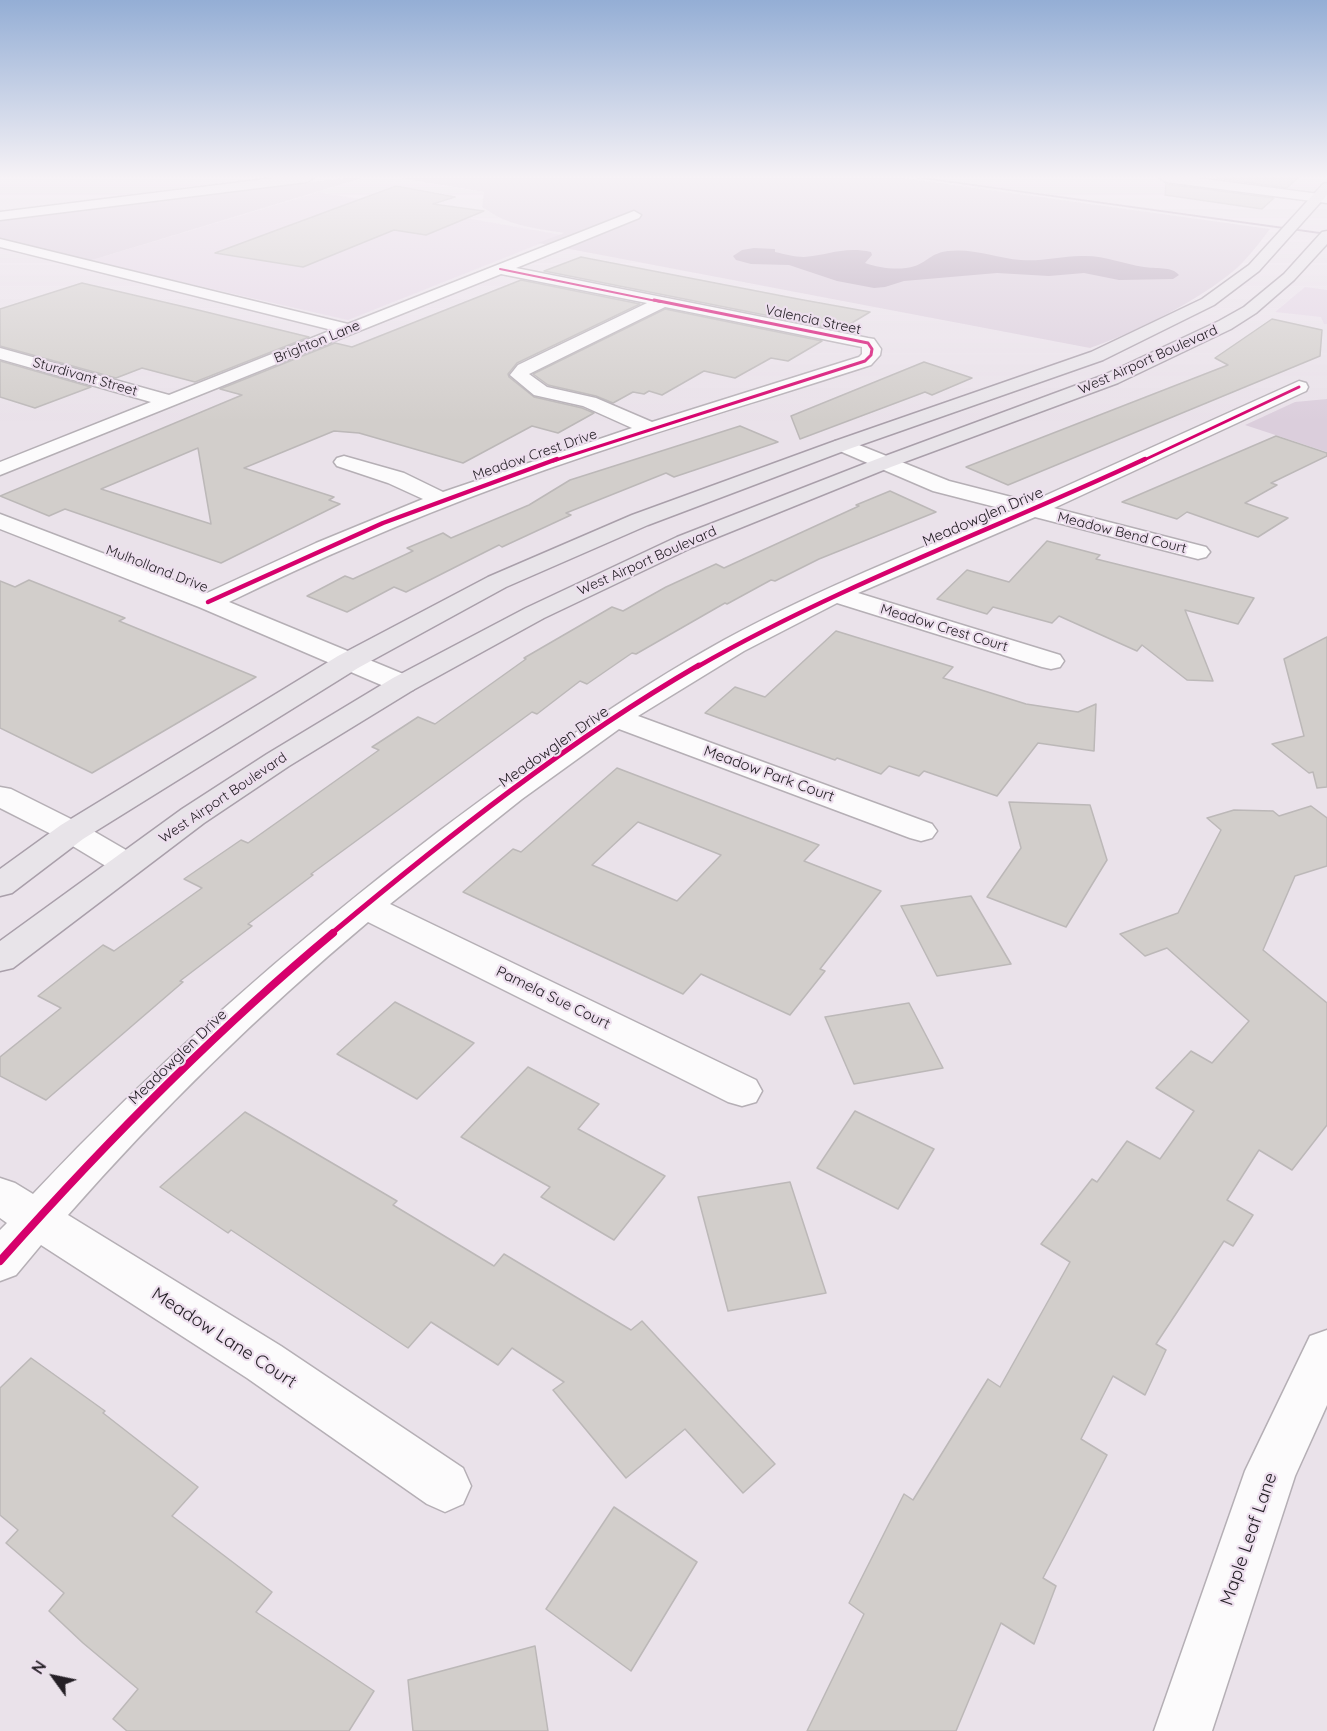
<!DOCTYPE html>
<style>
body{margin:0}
#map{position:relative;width:1327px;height:1731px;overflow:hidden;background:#eae2ea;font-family:Quicksand,sans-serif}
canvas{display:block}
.north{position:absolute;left:24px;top:1647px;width:60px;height:60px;-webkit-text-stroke:4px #eddfee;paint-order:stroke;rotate:303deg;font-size:16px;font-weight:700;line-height:24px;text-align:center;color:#252026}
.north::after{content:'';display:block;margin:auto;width:21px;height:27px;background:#252026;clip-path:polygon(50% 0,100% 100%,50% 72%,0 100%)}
</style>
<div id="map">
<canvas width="1327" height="1731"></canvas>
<div class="north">N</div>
</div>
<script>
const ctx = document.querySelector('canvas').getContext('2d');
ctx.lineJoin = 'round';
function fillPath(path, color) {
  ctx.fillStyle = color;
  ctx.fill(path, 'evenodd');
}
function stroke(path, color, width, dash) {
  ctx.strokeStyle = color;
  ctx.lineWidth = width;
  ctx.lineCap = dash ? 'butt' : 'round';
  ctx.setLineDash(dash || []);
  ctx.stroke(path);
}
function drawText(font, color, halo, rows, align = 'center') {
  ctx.font = font + ' Quicksand,sans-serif';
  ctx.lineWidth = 4.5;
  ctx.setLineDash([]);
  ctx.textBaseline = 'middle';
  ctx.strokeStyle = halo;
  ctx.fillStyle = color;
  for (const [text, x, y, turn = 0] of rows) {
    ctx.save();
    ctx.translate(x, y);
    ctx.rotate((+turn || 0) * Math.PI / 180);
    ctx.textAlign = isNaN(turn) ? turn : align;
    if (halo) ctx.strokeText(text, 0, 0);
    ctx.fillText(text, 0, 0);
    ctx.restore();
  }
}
const built = new Path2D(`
 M319,192L562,235L348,320L89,261Z
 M1305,287L1327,290V324H1324L1321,317L1275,312Z`);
const green = new Path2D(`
 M345,178H362L89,261L0,238V221Z
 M401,178H903L1270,229C1260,242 1249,257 1237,268C1200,300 1136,332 1090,348L538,243L564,233C533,228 508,226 482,207L484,192Z
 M1327,399V452L1245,425L1295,402Z`);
const water = new Path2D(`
 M754,248L775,249V252C785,254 794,257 804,257C829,255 844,246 871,252L872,255L865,263C880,268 899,271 915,266C927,262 931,253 948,251C973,248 996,258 1021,260C1042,262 1064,255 1085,256C1106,256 1124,264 1144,267C1155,269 1172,266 1179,275L1173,279L1119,280L1084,273L1049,276L997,273L904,281L885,287L874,288L837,281L789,265L751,264L736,260L733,256L742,250Z`);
const stream = new Path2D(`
 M916,178H929L1327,233V235Z`);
const building = new Path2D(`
 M1217,178H1298L1287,188Z
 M1166,184L1274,198L1262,209L1165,195Z
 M396,186L455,197L433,204L484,211L426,235L394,230L303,267L215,253Z
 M581,257L798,299L870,312L840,330L544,271Z
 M521,280L640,304L517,363L508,374L509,377L534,397L582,408L594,413L558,433L532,426L463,463L359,433L334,431L244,468L334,497L329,500L340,504L221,563L65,509L49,516L0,496L242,395L220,389L335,343L352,347ZM198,448L211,524L101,489Z
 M82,283L198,310L309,337L195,382L142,368L116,378L0,346V309Z
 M665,309L822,341L788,361L771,358L735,378L704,371L662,395L649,391L644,394L633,392L613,403L596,396L548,385L533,374Z
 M1272,319L1322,330L1320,356L1008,485L966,467L1228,365L1215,358Z
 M0,361L91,387L35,408L0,397Z
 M924,362L972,378L932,395L925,392L800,439L791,416Z
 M740,426L778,442L674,477L666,473L566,513L571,515L502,547L499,545L406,592L394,587L347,612L307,596L345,576L353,579L413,551L407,548L443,533L451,538L529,505L570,480Z
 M1276,436L1327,453V456L1271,483L1277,485L1245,503L1288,518L1258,537L1187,512L1177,519L1122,502Z
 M890,491L936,512L819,559L775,581L771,580L727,604L725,603L636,654L632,653L587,684L580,681L537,714L532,712L311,874L313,875L248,924L252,926L180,981L183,982L46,1100L0,1076V1057L61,1008L38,996L103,945L114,951L202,888L184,879L241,840L248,843L379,750L372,747L418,717L435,724L526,659L524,658L612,607L623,611L666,587L716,564L724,568L859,506L856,505Z
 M1047,541L1100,555L1096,559L1254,598L1238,624L1185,610L1213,681L1187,680L1142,645L1137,651L1059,616L1052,623L993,607L987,614L937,599L967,570L1009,582Z
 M29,580L125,618L119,621L256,677L92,773L0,728V581L15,587Z
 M836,631L953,667L943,678L1026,704L1078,712L1096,704L1094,751L1038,743L997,796L924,771L919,776L889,766L881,774L837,758L835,760L705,713L735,687L765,697Z
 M1327,637V787L1317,788L1313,772L1309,773L1272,744L1304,736L1284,659Z
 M617,768L819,845L804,861L881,891L820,969L825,971L790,1015L701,974L683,994L463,892L513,849L521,852ZM638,822L721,855L677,901L592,865Z
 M1009,802L1090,805L1107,860L1066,927L987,897L1021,848Z
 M1311,806L1327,818V866L1295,876L1263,950L1327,1003V1125L1292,1170L1259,1150L1227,1200L1253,1215L1233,1246L1224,1241L1156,1344L1166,1350L1145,1395L1113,1376L1081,1439L1107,1455L1043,1578L1056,1586L1034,1644L1001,1623L956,1731H807L864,1614L849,1603L904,1494L913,1500L988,1379L1000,1387L1070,1262L1041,1244L1092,1179L1097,1182L1127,1141L1160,1159L1194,1111L1156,1088L1191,1051L1212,1063L1249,1021L1167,948L1145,956L1120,934L1178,913L1221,830L1207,818L1234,810L1273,811L1279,816Z
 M971,896L1011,964L937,976L901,906Z
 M395,1002L474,1043L417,1099L337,1054Z
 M909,1003L943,1068L854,1084L825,1017Z
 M528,1067L599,1104L578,1129L665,1176L614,1240L541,1197L550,1187L461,1137Z
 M855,1111L934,1149L898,1209L817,1168Z
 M245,1112L397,1201L393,1205L494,1266L504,1254L631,1330L642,1321L775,1464L743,1493L685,1429L626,1478L553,1390L564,1382L512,1348L498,1365L431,1322L408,1348L231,1230L228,1233L160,1187Z
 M790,1182L826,1293L728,1311L698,1197Z
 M31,1358L105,1411L103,1413L198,1487L172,1516L272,1592L256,1612L374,1691L349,1731H127L113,1719L138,1689L83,1643L49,1611L64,1593L6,1543L18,1530L0,1515V1388Z
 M614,1507L697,1562L631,1671L546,1609Z
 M535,1646L548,1731H413L408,1680Z`);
const minor = new Path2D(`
 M274,178H313L307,182L0,220V212Z
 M1160,178H1197L1327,195V203L1166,182Z
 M634,211L641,215L639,218L516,268L868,338L874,339L881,349L880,355L871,365C748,405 622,441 500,486C408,520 317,559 229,602L413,678L417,684L413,690L403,692L393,690L199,607L0,529V514L207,593L316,543L423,499L388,483L337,466L334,462L337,458L344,456L404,473L443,492L632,428L583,406L534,395L510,375L518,365L647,303L501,274L0,475V462L151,402L0,359V348L169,395L332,330L0,247V239L348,324ZM665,307L862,347V354L859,357L652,422L596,398L547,387L529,374Z
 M1299,381L1306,383L1308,387L1306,391L1054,508L1206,547L1210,552L1206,557L1198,559L1035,517L858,593L1060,655L1064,661L1060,667L1051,669L1042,667L837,603L744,651L638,716L932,824L937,831L932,838L921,841L910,838L619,729L522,799L390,904L756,1080L762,1091L756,1102L742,1106L728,1102L368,922C261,1012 160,1110 68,1215L281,1346L463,1468L471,1486L463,1504L445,1512L427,1504L247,1378L41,1245L16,1275L0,1281V1230L7,1223L0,1218V1178L15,1183L33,1194C158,1061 294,942 438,832C530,763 623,696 724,640C816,590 914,551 1011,511L933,491L835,449L832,445L835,441H849L949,481L1031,502Z
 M0,787L11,789L83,825L138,857L142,864L138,871L126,875L114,871L61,839L0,808Z
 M1327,1330V1405L1295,1476L1212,1731H1154L1245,1471L1310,1336Z`);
const major = new Path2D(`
 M1327,183V195L1259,271L1214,305L1103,360L849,449L648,525L506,587L358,668L83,839L12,893L0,896V869L61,825L338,656L488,577L632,515L835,441L1091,352L1202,299L1249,265L1323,184Z
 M1327,231V244L1294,280L1256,313L1231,329L1118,383L891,467L693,547L544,618L413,690L289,766L204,823L13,968L0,971V941L182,809L267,754L393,678L526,608L677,537L877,459L1104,375L1219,321L1244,307L1284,274L1322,232Z`);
const cyclewayFar4 = new Path2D(`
 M500,269L661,302`);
const cyclewayFar3 = new Path2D(`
 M553,461L865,361L871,355L872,349L868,343L654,300
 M1142,461L1299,387`);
const cyclewayFar2 = new Path2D(`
 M208,602L383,523L557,459
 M697,667C840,585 995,529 1145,459`);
const cyclewayFar1 = new Path2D(`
 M331,934C447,837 568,741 699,665`);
const cycleway = new Path2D(`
 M0,1261C104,1144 213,1033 333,933`);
const farStreetnames = [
 ["Valencia Street",813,320,12],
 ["Brighton Lane",317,342,-22],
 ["West Airport Boulevard",1148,360,-24],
 ["Sturdivant Street",85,377,16],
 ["Meadow Crest Drive",535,455,-19],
 ["Meadow Bend Court",1122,533,14],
 ["West Airport Boulevard",647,561,-24],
 ["Mulholland Drive",157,569,21],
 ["Meadow Crest Court",944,628,17],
 ["West Airport Boulevard",223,798,-34]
];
const streetNames = [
 ["Meadowglen Drive",983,517,-23],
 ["Meadowglen Drive",554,747,-35],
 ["Meadow Park Court",769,774,20],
 ["Pamela Sue Court",553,998,26],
 ["Meadowglen Drive",178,1057,-44]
];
const nearStreetnames = [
 ["Meadow Lane Court",224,1338,33],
 ["Maple Leaf Lane",1249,1539,-71]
];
fillPath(built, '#e4d6e5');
fillPath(green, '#dbcedc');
fillPath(water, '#b7a6b9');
fillPath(stream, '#b7a6b9');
fillPath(building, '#d2cecb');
stroke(building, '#bcb8b8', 1.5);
stroke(minor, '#b5afb5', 3);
stroke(major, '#a99faa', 3);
fillPath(minor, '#fcfbfc');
fillPath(major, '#e8e4e9');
stroke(cyclewayFar4, '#d6006c', 2);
stroke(cyclewayFar3, '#d6006c', 3);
stroke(cyclewayFar2, '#d6006c', 4.5);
stroke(cyclewayFar1, '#d6006c', 5);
stroke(cycleway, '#d6006c', 8);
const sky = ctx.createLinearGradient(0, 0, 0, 421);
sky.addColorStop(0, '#94aed5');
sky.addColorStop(0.42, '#f6f2f6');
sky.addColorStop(1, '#f6f2f600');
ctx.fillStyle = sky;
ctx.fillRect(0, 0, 1327, 421);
drawText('14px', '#252026', '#eddfee', farStreetnames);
drawText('15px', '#252026', '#eddfee', streetNames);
drawText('18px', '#252026', '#eddfee', nearStreetnames);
</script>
